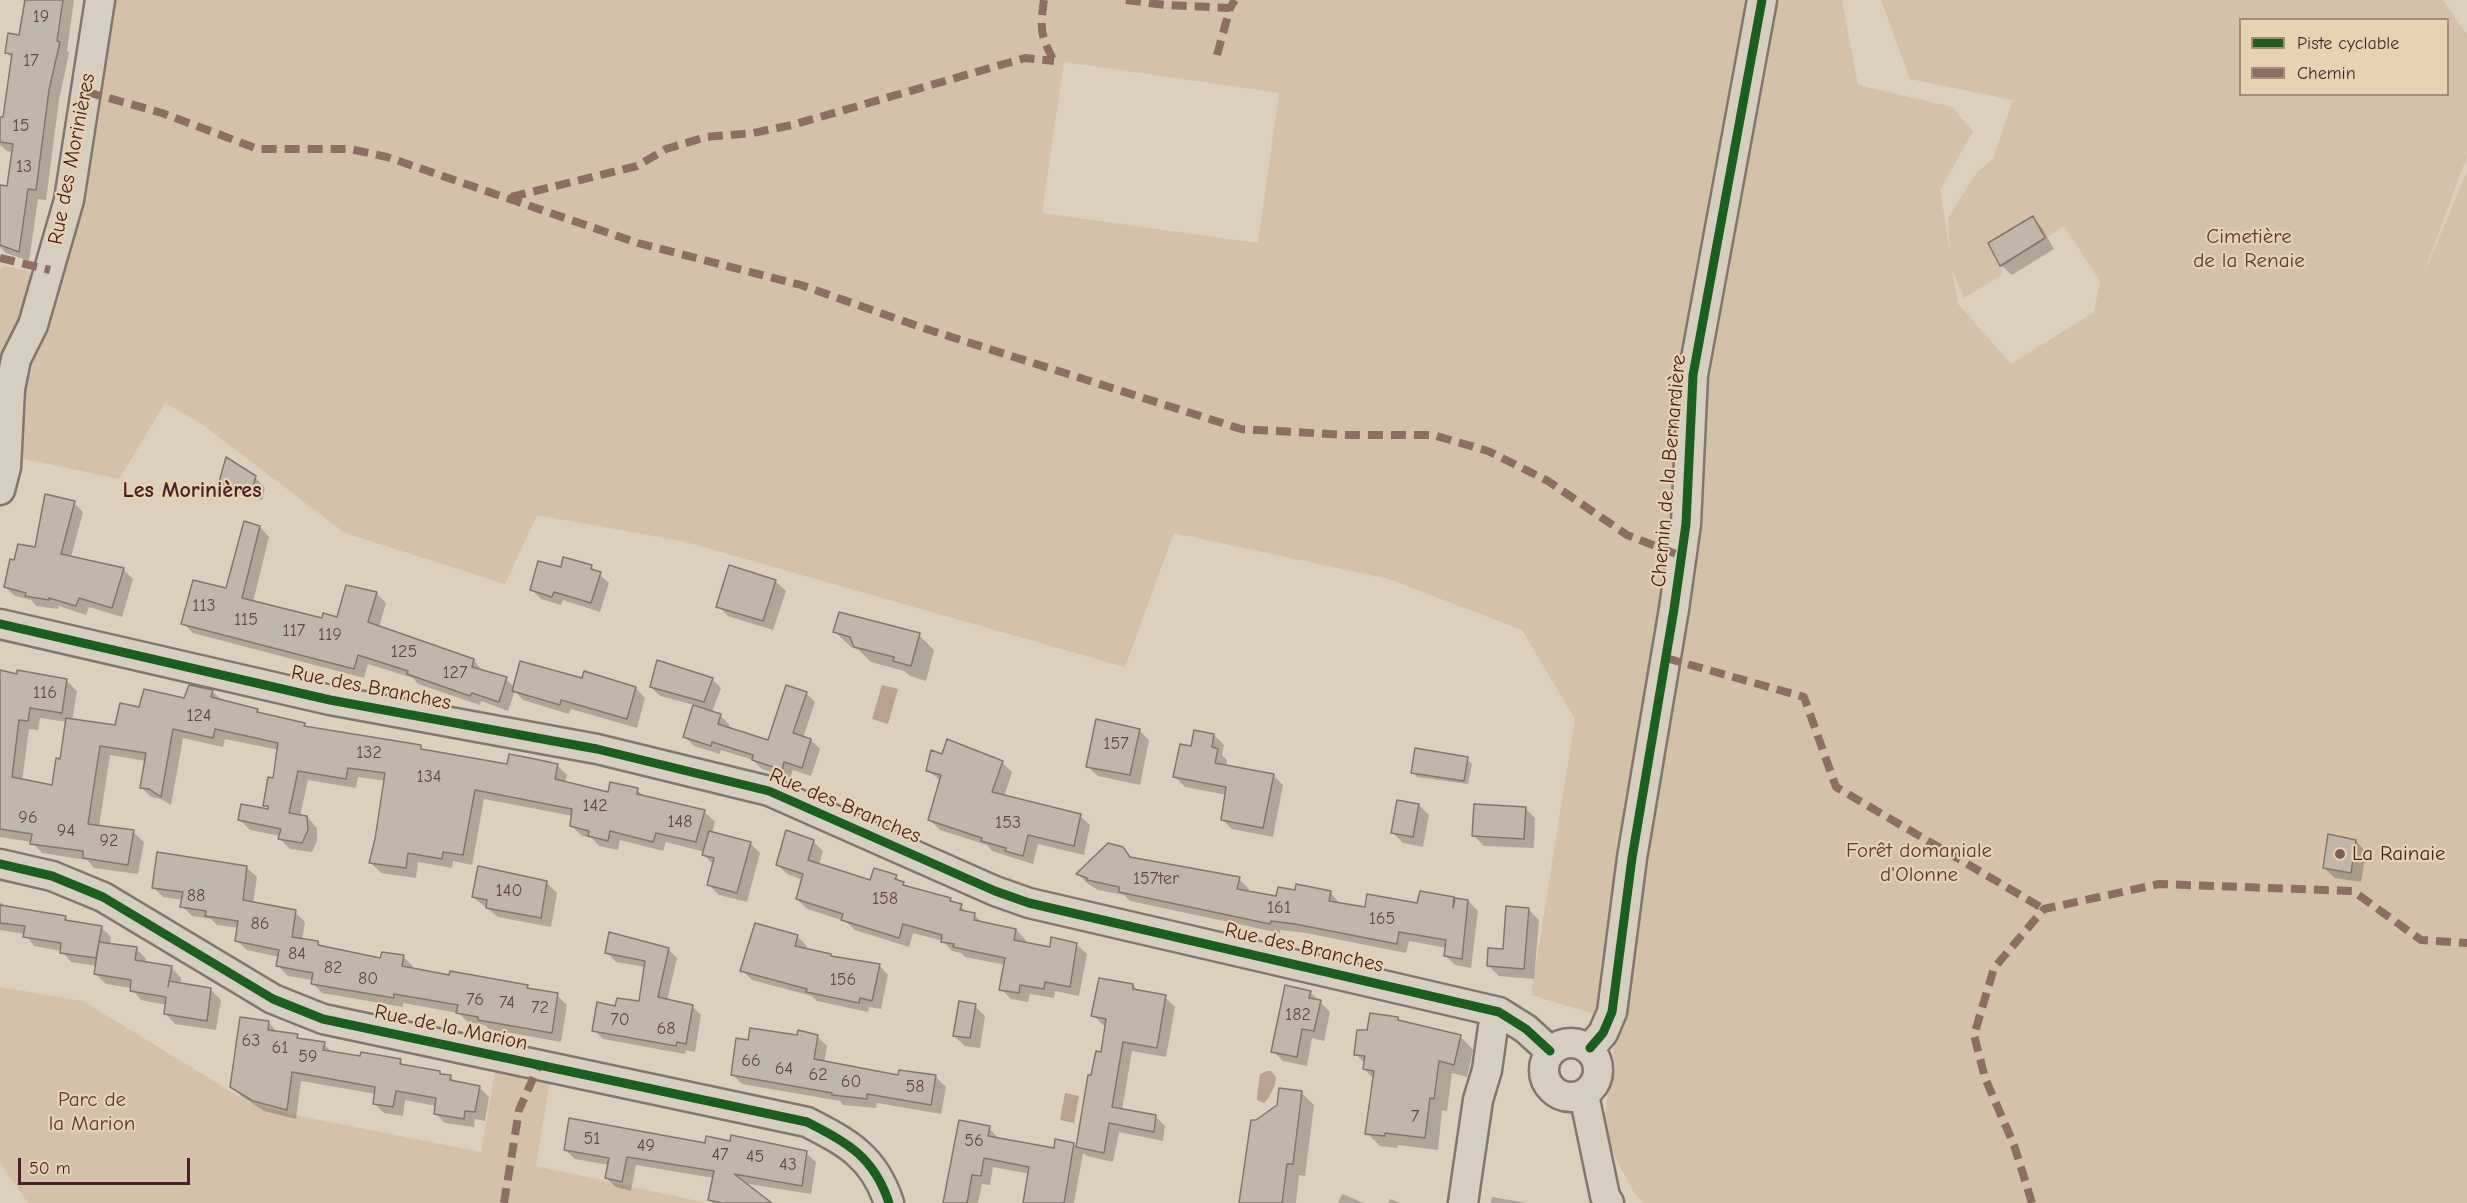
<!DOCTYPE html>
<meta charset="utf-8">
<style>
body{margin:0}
#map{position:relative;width:2467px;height:1203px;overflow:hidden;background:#dad0bd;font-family:"Comic Neue",sans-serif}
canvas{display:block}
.legend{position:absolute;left:2239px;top:18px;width:210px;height:78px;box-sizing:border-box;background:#e6d3b1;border:2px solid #a88b7b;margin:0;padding:8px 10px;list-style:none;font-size:18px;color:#4a1f2b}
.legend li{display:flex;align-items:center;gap:12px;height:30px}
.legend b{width:30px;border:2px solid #a88b7b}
.scale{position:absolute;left:18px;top:1158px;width:172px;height:27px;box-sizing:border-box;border:3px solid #4a1f2b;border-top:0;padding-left:8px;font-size:18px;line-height:21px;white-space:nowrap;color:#4a1f2b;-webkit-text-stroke:4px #e6d3b1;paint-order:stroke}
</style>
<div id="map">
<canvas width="2467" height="1203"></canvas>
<ul class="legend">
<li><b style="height:8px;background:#1b5e20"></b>Piste cyclable</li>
<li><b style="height:8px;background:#8d6e63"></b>Chemin</li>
</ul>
<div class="scale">50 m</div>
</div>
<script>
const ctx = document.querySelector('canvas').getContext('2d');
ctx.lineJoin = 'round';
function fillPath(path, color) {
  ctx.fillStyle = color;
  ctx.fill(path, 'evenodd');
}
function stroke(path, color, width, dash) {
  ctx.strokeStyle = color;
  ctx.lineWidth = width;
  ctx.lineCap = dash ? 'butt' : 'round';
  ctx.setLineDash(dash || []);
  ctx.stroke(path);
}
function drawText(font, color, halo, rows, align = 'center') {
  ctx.font = font + ' "Comic Neue",sans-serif';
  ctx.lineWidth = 4.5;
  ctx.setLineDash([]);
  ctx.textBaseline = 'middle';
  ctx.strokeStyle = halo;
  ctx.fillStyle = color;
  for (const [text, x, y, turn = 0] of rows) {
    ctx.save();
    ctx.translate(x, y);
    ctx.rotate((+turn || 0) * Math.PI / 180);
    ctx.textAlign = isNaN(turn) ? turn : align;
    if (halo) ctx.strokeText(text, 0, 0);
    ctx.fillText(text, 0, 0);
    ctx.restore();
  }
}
const green = new Path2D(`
 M115,0H1842L1858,85L1952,107L1973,131L1940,190L1950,252L1948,218L1977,172L1993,159L2013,100L1910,79L1881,0H2443L2467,35V156L2422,278L2467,172V1203H1643L1633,1191L1603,1133L1617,1021L1531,995L1575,719L1522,630L1389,579L1174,533L1125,667L682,541L537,515L505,584L345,533L200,423L165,403L119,479L16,457L28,358L74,240ZM2240,20H2448V94H2240ZM1064,62L1279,93L1258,243L1042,213ZM2064,226L2100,281L2094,312L2011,364L1958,304L1952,270L1964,298L2002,275L2001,268Z
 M5,266L28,271L34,283L0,429V269Z
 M0,987L83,1001L248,1102L290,1114L481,1152L495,1071L550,1081L536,1166L707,1203H28L0,1162Z`);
const water = new Path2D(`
 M882,685L898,689L888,724L872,719Z
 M1267,1071H1271L1276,1077L1275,1085C1272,1090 1268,1101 1264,1103L1257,1100V1097L1260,1074Z
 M1065,1093L1079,1096L1074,1123L1060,1120Z`);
const shadow = new Path2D(`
 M22,0H74L67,50L69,53L59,100L46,200L38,199L29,261L6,253L0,247V194L8,188L13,152L7,151L0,145V119H5L13,59L6,52L20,36L26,1Z
 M2032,217L2042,228L2054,249L2012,275L2001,265Z
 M255,477L265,488L262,500L230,492L220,482Z
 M74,503L83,512L71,557L123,569L133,579L122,617L89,607L86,615L59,606L58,609L36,606L31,600L15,596L5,587L15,562L36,548Z
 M260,527L269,537L253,602L323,619H338L376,593L386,603L379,627L474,660L483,672L506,679L514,687L583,680L636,688L645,698L637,728L571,709L569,714L523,700L515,691L508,711L481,701L480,705L418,684L413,678L368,664L364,678L193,633L183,623L227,590Z
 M591,567L609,583L600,612L563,600L561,605L541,599L531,589L562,569Z
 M775,581L786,591L773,630L728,616L718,606Z
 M835,632L919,635L934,650L926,681L910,676L904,671L871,662L859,650L851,647Z
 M0,672L67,681L77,691L72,721L116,727L140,709L212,691L222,701L257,710L262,715L304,724L308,729L421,747L425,752L509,766L557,765L567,775L565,783L609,794L637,790L645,797L705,812L715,822L712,833L750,843L760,853L747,902L719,895L709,885L714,865L704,855L705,852L666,842L663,851L620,840L618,850L599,846L592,838L582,836L572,826L573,816L484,799L472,865L453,861L452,868L418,862L416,878L381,873L371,863L386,781L358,777L356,788L308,780L300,816L307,817L317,828V841L312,852L290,849L280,839V836L250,830L240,820L271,811L265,805L274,780L279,750L225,739L223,747L183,738L171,805L161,799L151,797L141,787L146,761L110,755L99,827L133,832L144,842L138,874L94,868L87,860L42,853L32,842L0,837ZM40,718L67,722L61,760L53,786L22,781L29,729L38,730Z
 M712,679L721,688L712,712L720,715L729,724L728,729L769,741L806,693L815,702L803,738L811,740L820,749L811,776L793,770L790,778L762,769L753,760L721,750L720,754L694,746L685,737L694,705L660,696L651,687Z
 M1139,730L1149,740L1140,785L1098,776L1087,766Z
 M1214,735L1224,745L1222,755L1227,760L1226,766L1273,775L1283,785L1273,837L1232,829L1222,819L1227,795L1185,787L1175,777L1193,748Z
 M943,756L1002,762L1012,772L1004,797L1080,816L1090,825L1084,855L1038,844L1033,864L992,851L987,845L940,830L930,820L941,781L927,770Z
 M1467,759L1472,764L1468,784L1417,777L1413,772Z
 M1419,805L1429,815L1423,847L1403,843L1392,832Z
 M1525,808L1535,818L1534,848L1484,846L1474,836Z
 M813,841L823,851L819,865L872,882L875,870L896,877L907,887L950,899L969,913L974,915L983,923L1016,930L1026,940L1025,943L1051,948L1076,944L1087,954L1079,996L1055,991L1054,998L1030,994L1028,1002L1011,999L1001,989L1006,965L965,957L961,953L952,951L943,941L913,933L909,947L855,930L845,921L807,909L797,899L803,880L787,874L777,864Z
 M2356,841L2366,852L2361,882L2335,878L2324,868Z
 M1122,848L1133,859L1239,879L1249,889L1248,892L1278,898L1296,892H1330L1340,904L1366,909L1419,905L1453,899L1455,901H1468L1478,911L1471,968L1455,965L1445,955L1447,948L1409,941L1406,953L1306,933L1280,930V933L1130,901L1124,895L1098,890L1088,884L1078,874Z
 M247,868L257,877L253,904L295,912L305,922L302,940L318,943L323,948L382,960L403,957L413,966L412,970L527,987L531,990L557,995L567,1005L561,1042L489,1029L485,1025L468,1022L458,1013L403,1003V1007L322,993L313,983V980L288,976L278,966L279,957L247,950L237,941L239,928L217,925L211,919L192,916L182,906L183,900L163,897L153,887Z
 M547,883L557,893L551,927L498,917L473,897Z
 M0,902L9,908L65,917L70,922L101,927L111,937L110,945L136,948L146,959L145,963L171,967L181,978L180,985L211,990L221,1000L216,1030L175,1024L165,1013L167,1005L141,1000L131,988L106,984L95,973L97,966L71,962L62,951L34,946L25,934L0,930Z
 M1529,910L1539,920L1534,979L1499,976L1489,966L1504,951Z
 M756,924L798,937L807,946L806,950L830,955L833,958L879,965L888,975L881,1009L869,1007L868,1012L817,1001L812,996L752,980L742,970Z
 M668,949L677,958L667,1001L692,1006L701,1015L695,1052L686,1050L685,1054L603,1039L594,1030L617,1008L640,1003L645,967L616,962L607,953Z
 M1133,985L1139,992L1165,997L1175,1007L1166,1057L1132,1051L1122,1110L1155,1116L1165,1126L1163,1141L1119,1132L1113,1162L1087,1156L1083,1153L1074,1203H1024L1030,1174L993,1167L990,1185L982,1184L978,1203H943L989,1128L999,1139L1055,1150L1074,1144L1077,1148L1089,1076L1092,1077L1102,1054L1107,1026L1103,1025L1093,1015Z
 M1310,992L1330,1012L1324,1041L1312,1038L1307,1066L1283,1061L1273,1051Z
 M975,1006L985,1016L980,1048L965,1046L954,1036Z
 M1398,1018L1402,1023L1461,1037L1473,1050L1467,1077L1452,1073L1447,1111L1442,1110L1438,1150L1398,1145L1397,1148L1380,1146L1367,1133L1374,1079L1364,1069L1365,1064L1356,1054L1369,1032Z
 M269,1023L278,1033L324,1044L333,1053L400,1061L406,1067L440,1072L443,1076H450L456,1083L479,1087L489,1097L485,1121L475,1119L474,1127L445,1123L435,1113L436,1106L405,1100L403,1116L384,1113L374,1103L376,1094L301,1081L296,1119L264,1111L242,1097L232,1087Z
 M817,1036L827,1046L824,1063L899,1077H936L946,1087L941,1114L877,1103L876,1108L843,1105L840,1101L742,1084L733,1075L749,1042Z
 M1302,1093L1314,1105L1305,1176L1299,1175L1296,1203H1241Z
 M706,1145L806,1153L816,1162L811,1194L743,1183L769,1203H713L709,1200L714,1178L636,1165L631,1191L616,1187L606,1178L609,1165L575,1159L565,1150Z
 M1342,1194L1364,1203H1338Z
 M1492,1197L1527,1203H1491Z
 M1390,1199L1400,1203H1388Z`);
const building = new Path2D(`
 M25,0H63L57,41L60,42L49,90L36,190L28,189L19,252L0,245V185L7,186L13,144L0,142V117H3L12,54L5,53L8,33L19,35Z
 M2033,216L2045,238L2000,266L1988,243Z
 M226,457L256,476L252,491L219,482Z
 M45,494L75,501L61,554L124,568L112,608L79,598L76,606L49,598V600L25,596L26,593L4,587L10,559L14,560L18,544L35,547Z
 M244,521L260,526L242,598L322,618L323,613L337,617L346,585L377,592L368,622L474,659L472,667L507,677L499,702L472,693L470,696L407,674L408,671L358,655L354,669L181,624L193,580L226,588Z
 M563,557L592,565L591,569L601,572L591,603L554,592L552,597L530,590L538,561L561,567Z
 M729,565L776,580L763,621L716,607Z
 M839,612L920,633L911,666L893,661L894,657L854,647L850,637L833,632Z
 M657,660L713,678L704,702L650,687Z
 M520,661L582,678L584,671L636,687L627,719L561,700L560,705L512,691Z
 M0,670L17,674V670L67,679L62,713L30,708L28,721L19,720L12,777L52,785L56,758L60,759L66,718L115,725L120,703L139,707L144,689L184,698L189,685L213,690L211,697L258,709L257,712L305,723L304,726L421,745V749L507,764L509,754L535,759L558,764L555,779L608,792L610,782L638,788L637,794L705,810L696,842L656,833L653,842L610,831L608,841L588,836L589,831L570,826L572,809L475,790L463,855L443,852L442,859L408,853L406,868L369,863L375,839L385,773L348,768L346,779L298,771L289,813L307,816L308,830L302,843L278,839L281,829L238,820L241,804L268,809V806H263L268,777L273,778L278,743L215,729L213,738L173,729L161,797L149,789L140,788L146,753L100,746L88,824L134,830L128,865L83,858V851L30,844L32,834L0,829Z
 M786,685L807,692L793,733L811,739L802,768L784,762L782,770L752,760L753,755L712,742L711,746L683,737L693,705L721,714L718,724L768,740Z
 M1096,719L1140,729L1130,775L1086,767Z
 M1194,730L1214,734L1212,747L1218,749L1215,763L1274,774L1263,828L1221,820L1226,787L1173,777L1180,744L1191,746Z
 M947,739L1003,761L992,792L1081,814L1074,846L1028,835L1023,856L1005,851L1006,848L981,841L982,838L928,820L941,775L926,771L931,750L942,754Z
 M1415,748L1468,757L1464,781L1411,773Z
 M1397,800L1419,804L1413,837L1391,833Z
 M1474,804L1526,807L1524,839L1472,836Z
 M786,830L814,840L808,860L870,880L874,868L897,875L895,879L904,882L903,885L951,898L950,901L962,904L960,910L975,913L974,920L1016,929L1014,940L1050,947L1051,937L1077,943L1070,987L1045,982L1044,989L1020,985L1019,993L999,990L1005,958L953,947L954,944L941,942L942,935L903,924L899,938L841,920L843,914L796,899L803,874L776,865Z
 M709,831L751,842L737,893L707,885L714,858L702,855Z
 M2328,834L2356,840L2351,873L2323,868Z
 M1108,843L1123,847L1130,857L1240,877L1237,889L1276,896L1278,887L1295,890L1296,884L1331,891L1329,901L1365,907L1367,894L1417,903L1420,891L1454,897L1453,908L1455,898L1468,900L1462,959L1444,956L1446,940L1399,932L1397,944L1295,924L1271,921L1270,924L1119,892V887L1087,880V878L1076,874Z
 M157,852L247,866L243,900L296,910L292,937L318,941V945L380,958L382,952L404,955L402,966L449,975L450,971L528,985L527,988L558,993L552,1033L478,1020V1017L456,1013L458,1005L394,994V998L311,984L313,973L276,966L279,950L235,941L238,921L205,916L206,911L180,907L183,892L152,888Z
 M478,866L547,881L541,918L486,908L487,900L472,897Z
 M0,905L66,916L65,920L102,926L96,958L60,953L61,943L23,937L25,926L0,923Z
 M1506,906L1529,908L1524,969L1487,966L1488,948L1503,949Z
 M755,923L798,935L795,946L831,954V956L880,964L872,1001L860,998L859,1003L806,992L807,989L740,971Z
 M609,932L669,948L658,997L693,1005L686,1044L677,1042L676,1046L592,1031L597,1002L615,1006L617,998L639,1001L645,961L605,953Z
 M99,942L137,947L135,960L172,966L168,987L169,981L211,988L207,1021L164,1014L166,997L130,991L131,980L94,974Z
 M1099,978L1133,984V989L1166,995L1157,1048L1123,1042L1112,1107L1156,1115L1154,1132L1109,1123L1104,1153L1076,1147L1088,1075H1091L1096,1051L1101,1052L1106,1019L1091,1016Z
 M1285,985L1311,991L1309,998L1321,1000L1314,1031L1302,1029L1297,1057L1271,1052Z
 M959,1001L976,1004L970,1038L953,1036Z
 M1370,1013L1398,1017V1020L1461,1035L1454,1065L1439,1061L1434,1099L1430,1098L1425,1138L1385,1133V1136L1365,1134L1374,1071L1363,1069L1365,1056L1354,1055L1357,1030H1367Z
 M240,1017L269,1021L268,1030L298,1034L297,1038L325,1042L323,1050L360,1056L361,1052L401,1059L400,1064L440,1071V1074L451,1075L450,1080L480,1086L475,1112L465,1111L464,1119L434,1114L436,1098L396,1091L393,1107L373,1104L375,1087L292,1072L287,1110L253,1101L230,1087Z
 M750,1028L797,1035L798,1030L818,1035L814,1059L898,1075L899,1070L936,1075L931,1105L867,1094V1099L832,1095V1093L731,1075L736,1038L748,1040Z
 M1279,1088L1302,1091L1293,1164H1287L1282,1203H1239L1251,1120H1256L1277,1105Z
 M569,1118L705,1143L706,1136L730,1141L731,1135L807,1151L802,1186L734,1174L772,1203H722L708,1200L714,1171L627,1157L622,1182L605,1178L609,1158L564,1150Z
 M959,1120L990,1126L988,1136L1054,1148L1055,1139L1074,1143L1064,1203H1023L1029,1167L984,1158L981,1176L972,1175L967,1203H943Z`);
const minor = new Path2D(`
 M0,490L6,467L10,389L16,359L33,325L69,200L100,0
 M0,624L330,700L597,749L769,791L995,891L1029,903L1499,1012L1526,1029L1550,1051
 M0,864L52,876L103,897L273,999L323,1019L807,1122C848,1143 874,1157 889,1203
 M1544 1070a27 27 0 1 1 54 0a27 27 0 1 1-54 0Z
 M1590,1048L1603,1033L1612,1012L1632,858L1674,609L1686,524L1693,375L1762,0
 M1584,1095L1605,1196L1609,1203
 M1463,1203L1478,1100L1487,1070L1493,1027L1499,1012`);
const quiet = new Path2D(`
 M1044,0C1040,29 1040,35 1054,61
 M1126,0L1165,5L1230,8
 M1217,55L1230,8L1235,0
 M87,92L162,113L258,149H350L387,157L638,243L801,285L923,328L1241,429L1347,435H1433L1488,451L1548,481L1627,535L1681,556
 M511,197L637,166L666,149L706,137L753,133L792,125L1025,58L1054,61
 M0,258L50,270
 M1666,658L1804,697L1836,787L2044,909
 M504,1203L519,1110L539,1065
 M2032,1203L2014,1145L1985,1078L1974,1035L1994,968L2044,909L2159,884L2353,891L2421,940L2467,943`);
const cycleway = new Path2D(`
 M0,624L330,700L597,749L769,791L995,891L1029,903L1499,1012L1526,1029L1550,1051
 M0,864L52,876L103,897L273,999L323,1019L807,1122C848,1143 874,1157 889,1203
 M1590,1048L1603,1033L1612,1012L1632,858L1674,609L1686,524L1693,375L1762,0`);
const markers = [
 [2340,854,6,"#7c5d5e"]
];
const numberNames = [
 ["19",41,17],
 ["17",31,61],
 ["15",21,126],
 ["13",24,167],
 ["113",204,606],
 ["115",246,620],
 ["117",294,631],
 ["119",330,635],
 ["125",404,652],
 ["127",455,673],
 ["116",45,693],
 ["124",199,716],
 ["157",1116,744],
 ["132",369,753],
 ["134",429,777],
 ["142",595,806],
 ["96",28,818],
 ["148",680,822],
 ["153",1008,823],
 ["94",66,831],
 ["92",109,841],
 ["157ter",1156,879],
 ["140",509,891],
 ["88",196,896],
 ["158",885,899],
 ["161",1279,908],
 ["165",1382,919],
 ["86",260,924],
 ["84",297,954],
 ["82",333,968],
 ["80",368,979],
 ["156",843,980],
 ["76",475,1000],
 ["74",507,1003],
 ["72",540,1008],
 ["182",1298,1015],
 ["70",620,1020],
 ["68",666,1029],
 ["63",251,1041],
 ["61",280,1048],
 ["59",308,1057],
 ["66",751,1061],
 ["64",784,1069],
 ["62",818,1075],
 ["60",851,1082],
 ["58",915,1087],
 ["7",1415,1117],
 ["51",592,1139],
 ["56",974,1141],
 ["49",646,1146],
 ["47",720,1155],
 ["45",755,1157],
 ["43",788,1165]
];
const streetNames = [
 ["Rue des Morinières",72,159,-79],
 ["Chemin de la Bernardière",1669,471,-85],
 ["Rue des Branches",371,688,11],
 ["Rue des Branches",845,806,23],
 ["Rue des Branches",1304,948,13],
 ["Rue de la Marion",451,1028,12]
];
const parkNames = [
 ["Cimetière",2249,237],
 ["de la Renaie",2249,261],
 ["Forêt domaniale",1919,851],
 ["d'Olonne",1919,875],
 ["Parc de",92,1100],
 ["la Marion",92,1124]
];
const poiNames = [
 ["La Rainaie",2352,854]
];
const neighbourhoodNames = [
 ["Les Morinières",192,491]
];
fillPath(green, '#d3c1aa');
fillPath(water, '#b8a291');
fillPath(shadow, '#0003');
fillPath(building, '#c0b7aa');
stroke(building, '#837670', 1.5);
stroke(minor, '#837670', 33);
stroke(minor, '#d6cec1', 28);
stroke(quiet, '#8d6e63', 8, [15, 8]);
stroke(cycleway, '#1b5e20', 9);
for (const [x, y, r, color] of markers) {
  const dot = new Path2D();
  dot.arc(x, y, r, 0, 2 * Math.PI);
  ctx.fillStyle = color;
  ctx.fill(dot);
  stroke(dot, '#e6d3b1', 2);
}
drawText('18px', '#68454b', null, numberNames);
drawText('21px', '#4a1f2b', '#e6d3b1', streetNames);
drawText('21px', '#5e363c', '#e6d3b1', parkNames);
drawText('21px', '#4a1f2b', '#e6d3b1', poiNames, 'left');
drawText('bold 22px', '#4a1f2b', '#e6d3b1', neighbourhoodNames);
</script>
